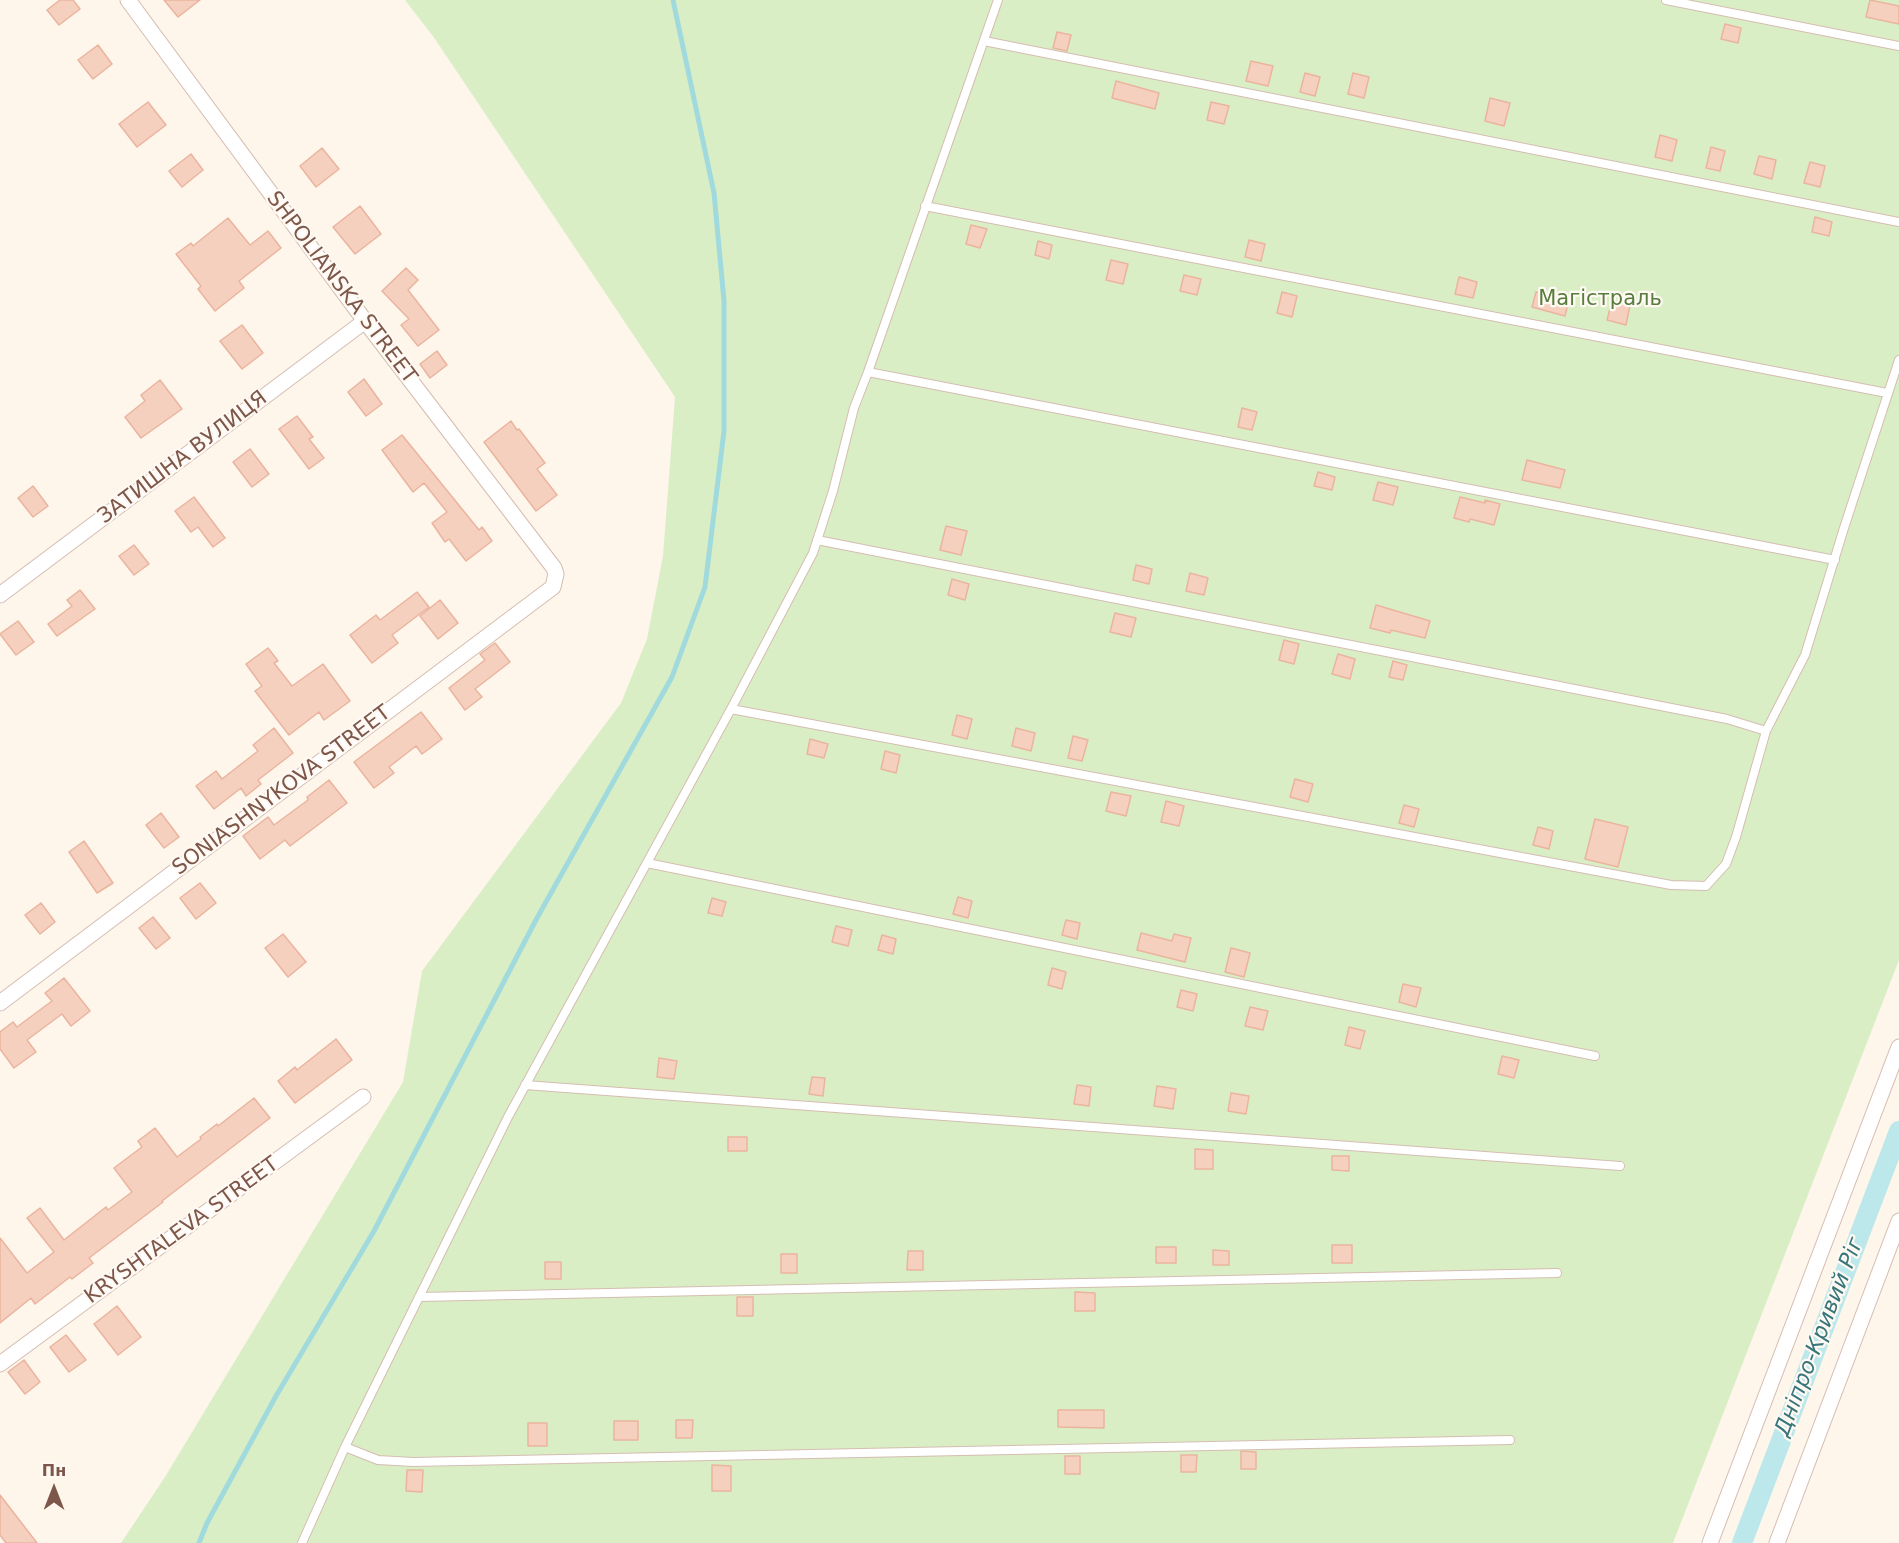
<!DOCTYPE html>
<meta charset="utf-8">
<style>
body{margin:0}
#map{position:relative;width:1899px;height:1543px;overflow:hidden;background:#fef5eb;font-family:"DejaVu Sans",sans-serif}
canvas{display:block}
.north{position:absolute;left:24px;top:1459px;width:60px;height:60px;-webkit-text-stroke:4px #fff9f3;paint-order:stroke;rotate:0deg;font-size:16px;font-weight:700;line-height:24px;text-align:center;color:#7d574a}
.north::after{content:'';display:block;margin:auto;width:21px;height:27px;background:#7d574a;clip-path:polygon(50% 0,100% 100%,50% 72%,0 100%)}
</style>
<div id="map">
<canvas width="1899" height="1543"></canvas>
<div class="north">Пн</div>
</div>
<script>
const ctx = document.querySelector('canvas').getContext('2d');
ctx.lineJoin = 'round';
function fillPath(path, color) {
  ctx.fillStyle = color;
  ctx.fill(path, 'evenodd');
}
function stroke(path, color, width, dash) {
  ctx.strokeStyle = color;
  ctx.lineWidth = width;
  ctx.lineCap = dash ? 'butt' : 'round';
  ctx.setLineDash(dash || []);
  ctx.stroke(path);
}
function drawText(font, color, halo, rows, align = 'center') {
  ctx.font = font + ' "DejaVu Sans",sans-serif';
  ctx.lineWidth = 4.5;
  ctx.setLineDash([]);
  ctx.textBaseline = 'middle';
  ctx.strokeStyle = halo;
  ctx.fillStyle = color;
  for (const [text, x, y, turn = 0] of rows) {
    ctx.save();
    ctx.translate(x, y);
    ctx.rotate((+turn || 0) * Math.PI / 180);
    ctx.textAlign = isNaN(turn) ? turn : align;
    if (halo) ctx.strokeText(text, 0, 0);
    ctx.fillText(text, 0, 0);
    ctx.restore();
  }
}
const green = new Path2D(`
 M405,0H1899V960L1673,1543H121L165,1477L403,1082L422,971L621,703L647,639L663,556L675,397L435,39Z`);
const stream = new Path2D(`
 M199,1543L207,1523L276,1396L374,1231L537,918L672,677L705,587L724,431V301L714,193L673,0`);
const canal = new Path2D(`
 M1742,1543L1899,1131`);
const building = new Path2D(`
 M60,0H73L80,9L59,25L47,10Z
 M164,0H200L178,17Z
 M1870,0L1899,6V24L1866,17Z
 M1725,24L1741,28L1738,43L1721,39Z
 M1057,32L1071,35L1067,51L1053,48Z
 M98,45L112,64L93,79L78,60Z
 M1251,61L1273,66L1268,86L1246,81Z
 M1305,73L1320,77L1315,96L1300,92Z
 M1353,73L1369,77L1364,98L1348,94Z
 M1116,81L1159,93L1155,109L1112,98Z
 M1490,98L1510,103L1504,126L1485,121Z
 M148,102L166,125L137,147L119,124Z
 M1211,102L1229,106L1224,124L1207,120Z
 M1660,135L1677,140L1672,161L1655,157Z
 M1711,147L1725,151L1720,171L1706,168Z
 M322,148L339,169L316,187L300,166Z
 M191,154L203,170L182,187L169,171Z
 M1759,156L1776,160L1772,179L1754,174Z
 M1810,162L1825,166L1820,187L1804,183Z
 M360,206L381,234L355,254L333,227Z
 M1815,217L1832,222L1829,236L1812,232Z
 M228,218L250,245L268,231L281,248L239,281L244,288L215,311L198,289L201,286L176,254L191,243L193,246Z
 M971,225L987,229L980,248L966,244Z
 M1249,240L1265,244L1261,261L1245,257Z
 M1038,241L1052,245L1049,259L1035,255Z
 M1111,260L1128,264L1123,284L1106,280Z
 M406,268L418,280L408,290L439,330L418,346L401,325L409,319L382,291Z
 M1184,275L1201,279L1197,295L1180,291Z
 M1459,277L1477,282L1473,298L1455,294Z
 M1282,292L1297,296L1292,317L1277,313Z
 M1536,292L1569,299L1565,316L1532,307Z
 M1612,301L1630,305L1626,325L1607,320Z
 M242,325L263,353L242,369L220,341Z
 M437,351L447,365L430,378L420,364Z
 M364,379L382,404L366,416L348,392Z
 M160,380L182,409L141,438L125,417L145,401L141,395Z
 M1242,408L1257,412L1252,430L1238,427Z
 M297,416L313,437L309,439L324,458L309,469L279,429Z
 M511,421L517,430L519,429L545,463L537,469L557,495L536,511L484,442Z
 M402,435L479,530L482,527L492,541L466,561L449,539L445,542L432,523L447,512L424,483L413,492L382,450Z
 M250,449L269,474L252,487L233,462Z
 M1527,460L1565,470L1560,488L1522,480Z
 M1318,472L1335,477L1332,490L1314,486Z
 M1378,482L1398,487L1393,505L1373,500Z
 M33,486L48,506L33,517L18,498Z
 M194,497L225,538L213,547L198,527L191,532L175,511Z
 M1460,497L1485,503V500L1500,504L1494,525L1470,519L1469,522L1454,518Z
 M946,526L967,531L961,555L940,550Z
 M134,545L149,564L134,575L119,556Z
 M1136,565L1152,569L1149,584L1133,580Z
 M1190,573L1208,578L1204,595L1186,591Z
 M952,579L969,584L965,600L948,595Z
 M80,590L95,609L57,636L48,624L72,606L67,600Z
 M417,592L429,607L392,635L398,643L372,663L350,635L376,615L380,620Z
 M440,600L458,623L438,639L420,616Z
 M1376,605L1430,621L1425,638L1391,630L1390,633L1370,628Z
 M1115,613L1136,618L1131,637L1110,632Z
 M18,621L34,642L16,655L0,634Z
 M1284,640L1299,644L1294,664L1279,660Z
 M495,643L510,662L475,689L482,697L465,710L449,688L485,660L480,654Z
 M268,648L278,661L274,663L292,686L323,664L350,701L324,720L319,712L289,735L255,691L262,686L246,664Z
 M1338,654L1355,659L1350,679L1332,674Z
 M1393,661L1407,665L1403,680L1389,677Z
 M421,712L442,739L422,754L416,746L389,767L394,773L374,788L354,762Z
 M957,715L972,719L967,739L952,735Z
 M274,728L293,753L258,780L261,784L246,796L241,788L214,809L196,786L216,771L222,779L258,751L253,745Z
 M1016,728L1035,733L1031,751L1012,746Z
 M1073,736L1088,740L1082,761L1068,758Z
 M810,739L828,744L824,758L807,754Z
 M885,751L900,755L896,773L881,769Z
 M1295,779L1313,784L1308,802L1290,797Z
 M329,780L347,803L290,846L285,840L260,859L243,836L268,817L274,825L308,800L307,797Z
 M1111,792L1131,796L1126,816L1106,811Z
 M1166,801L1184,806L1179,826L1161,822Z
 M1404,805L1419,809L1414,827L1399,823Z
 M161,813L179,837L164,848L146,825Z
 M1595,819L1628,827L1618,867L1585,859Z
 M1538,827L1553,831L1549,849L1533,845Z
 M84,841L113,883L97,893L69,852Z
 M200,883L216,903L196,919L180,898Z
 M958,897L972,901L968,918L953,914Z
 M712,898L726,902L722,916L708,913Z
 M41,903L55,922L40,934L25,915Z
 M153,917L170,938L156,949L139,928Z
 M1066,920L1080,923L1077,939L1062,935Z
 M836,926L852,930L848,946L832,942Z
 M1141,933L1172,941L1174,934L1191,938L1185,962L1137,950Z
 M283,934L306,962L288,977L265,948Z
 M882,935L896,939L893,954L878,950Z
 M1231,948L1250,953L1244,977L1225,972Z
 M1052,968L1066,972L1062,989L1048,985Z
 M64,978L90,1011L71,1026L62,1014L27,1040L36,1052L14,1068L0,1049V1032L13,1022L17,1027L52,1001L45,993Z
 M1403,984L1421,988L1416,1007L1399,1002Z
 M1181,990L1197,994L1193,1011L1177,1007Z
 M1250,1007L1268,1011L1263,1030L1245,1026Z
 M1349,1027L1365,1031L1360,1049L1345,1045Z
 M336,1039L352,1060L295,1103L278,1081L295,1067L297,1070Z
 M1502,1056L1519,1060L1514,1078L1498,1074Z
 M659,1058L677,1061L674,1079L657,1077Z
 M812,1077L825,1078L823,1096L809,1094Z
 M1077,1085L1091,1087L1089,1106L1074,1104Z
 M1157,1086L1176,1089L1173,1109L1154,1106Z
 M1231,1093L1249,1096L1246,1114L1228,1111Z
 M254,1098L270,1118L162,1201L163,1202L89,1258L93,1263L72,1279L70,1277L35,1304L31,1298L0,1323V1238L27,1273L54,1252L27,1218L40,1208L64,1240L106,1207L108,1210L132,1192L114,1168L142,1147L138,1141L155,1128L177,1157L201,1139L200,1137L217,1124L218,1126Z
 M728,1137H747V1151H728Z
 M1195,1149L1213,1150V1169H1195Z
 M1332,1156H1349V1171L1332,1170Z
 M1332,1245H1352V1263H1332Z
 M1156,1247H1176V1263H1156Z
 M1213,1250L1229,1251V1265H1213Z
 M908,1251H923V1270H907Z
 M781,1254H797V1273H781Z
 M545,1262H561V1279H545Z
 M1075,1292L1095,1293V1311H1075Z
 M737,1297H753V1316H737Z
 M117,1306L141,1337L118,1355L94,1324Z
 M66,1335L86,1360L69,1372L50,1347Z
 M24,1360L40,1382L25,1394L8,1372Z
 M1058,1410H1104V1428L1058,1427Z
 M676,1420H693L692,1438H676Z
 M614,1421H638V1440H614Z
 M528,1423H547V1446H528Z
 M1241,1451L1256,1452V1469H1241Z
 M1181,1455H1197L1196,1472H1181Z
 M1065,1456H1080V1474H1065Z
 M712,1465L731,1466V1491H712Z
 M407,1470H423L422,1492L406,1491Z
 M0,1495L37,1543H6L0,1535Z`);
const service = new Path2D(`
 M1666,0L1899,46
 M984,41L1899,222
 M925,206L1887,393
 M868,372L1835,560
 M817,540L1727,719L1766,731
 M731,709L1671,885L1706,886L1726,864L1736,837L1766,731L1805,655L1844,528L1899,360
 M647,863L1595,1056
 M525,1085L1620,1166
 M419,1297L1557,1273
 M345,1447L378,1460L413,1462L1510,1440
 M302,1543L345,1447L508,1117L731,709L813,553L833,491L854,408L868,372L998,0`);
const minor = new Path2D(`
 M0,595L365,321
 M0,1003L553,587L556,574L554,568L365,321L128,0
 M0,1364L363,1097
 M1710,1543L1899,1047
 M1777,1543L1899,1221`);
const streetNames = [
 ["SHPOLIANSKA STREET",341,288,53],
 ["ЗАТИШНА ВУЛИЦЯ",183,458,-37],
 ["SONIASHNYKOVA STREET",282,791,-37],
 ["KRYSHTALEVA STREET",182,1231,-36]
];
const parkNames = [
 ["Магістраль",1600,300]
];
const waterNames = [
 ["Дніпро-Кривий Ріг",1820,1337,-69]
];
fillPath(green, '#daeec6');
stroke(stream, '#a1dadd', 5);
stroke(canal, '#bce8eb', 20);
fillPath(building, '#f6d0bf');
stroke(building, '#eab49e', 1.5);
stroke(service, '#d5bdb1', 10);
stroke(minor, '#d5bdb1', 17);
stroke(service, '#fff', 8);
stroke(minor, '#fff', 15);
drawText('21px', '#7d574a', '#fff9f3', streetNames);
drawText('21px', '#577d3d', '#fff9f3', parkNames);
drawText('italic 22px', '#38767b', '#fff9f3', waterNames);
</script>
